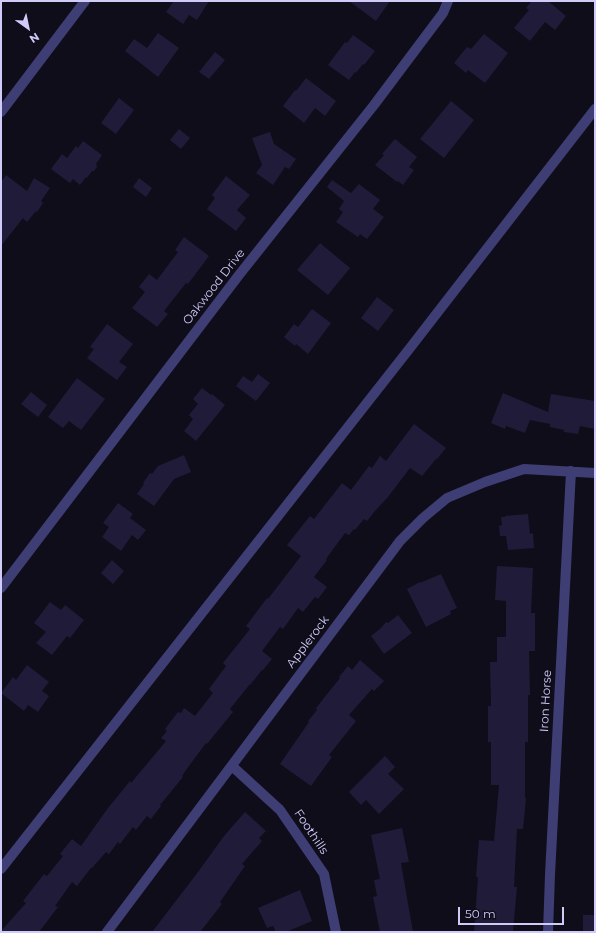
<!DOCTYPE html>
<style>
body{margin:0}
#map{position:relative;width:596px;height:933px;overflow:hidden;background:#0f0d1a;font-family:Montserrat,sans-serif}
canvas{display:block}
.frame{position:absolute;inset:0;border:2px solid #d0ccf9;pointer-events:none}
.north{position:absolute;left:8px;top:8px;width:40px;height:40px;-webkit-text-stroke:3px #0f0d1a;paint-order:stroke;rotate:147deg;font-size:11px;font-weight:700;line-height:16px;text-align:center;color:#d0ccf9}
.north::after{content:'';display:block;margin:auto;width:14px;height:18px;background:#d0ccf9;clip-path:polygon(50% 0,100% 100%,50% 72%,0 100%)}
.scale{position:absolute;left:458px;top:907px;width:106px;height:18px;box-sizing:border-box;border:2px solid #d0ccf9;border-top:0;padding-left:5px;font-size:12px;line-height:14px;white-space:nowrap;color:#d0ccf9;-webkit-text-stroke:3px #0f0d1a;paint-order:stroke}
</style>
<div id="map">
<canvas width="596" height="933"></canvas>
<div class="frame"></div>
<div class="north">N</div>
<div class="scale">50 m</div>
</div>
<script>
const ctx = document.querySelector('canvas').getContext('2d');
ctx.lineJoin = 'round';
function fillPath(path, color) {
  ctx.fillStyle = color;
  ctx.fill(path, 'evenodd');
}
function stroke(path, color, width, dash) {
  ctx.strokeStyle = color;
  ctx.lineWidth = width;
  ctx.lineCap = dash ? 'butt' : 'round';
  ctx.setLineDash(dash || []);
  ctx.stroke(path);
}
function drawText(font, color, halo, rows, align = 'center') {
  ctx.font = font + ' Montserrat,sans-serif';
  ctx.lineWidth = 3;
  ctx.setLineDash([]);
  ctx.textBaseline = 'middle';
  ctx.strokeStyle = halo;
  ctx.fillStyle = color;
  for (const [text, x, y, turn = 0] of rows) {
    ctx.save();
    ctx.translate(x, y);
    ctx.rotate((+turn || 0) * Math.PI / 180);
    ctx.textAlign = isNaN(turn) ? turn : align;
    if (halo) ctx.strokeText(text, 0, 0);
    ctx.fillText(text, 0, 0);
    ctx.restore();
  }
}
const building = new Path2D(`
 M174,1H209L197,20L189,15L183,24L166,12Z
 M349,1H390L376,21Z
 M532,1H548L566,16L555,30L545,22L530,41L514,28L529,10L526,8Z
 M158,33L179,48L158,77L125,51L134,39L147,48Z
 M484,34L508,53L485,83L468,70L466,73L454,63L467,47L471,49Z
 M353,35L375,51L364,65L363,64L356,73L355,72L349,80L328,65L345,42L347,43Z
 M215,52L225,60L209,79L199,72Z
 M306,78L336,101L325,116L315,108L304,123L283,106L295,90L296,91Z
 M119,98L134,110L116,134L101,123Z
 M451,101L474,120L444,158L420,139Z
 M179,129L190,138L181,149L170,140Z
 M270,132L274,144L296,159L289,169L285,167L273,185L256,173L262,165L252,138Z
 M395,139L417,157L409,167L414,170L403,185L398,181L397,182L375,165L384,155L382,154Z
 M83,141L102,155L96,164L97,167L94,171H92L87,178L86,177L80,185L73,179L70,183L51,169L62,154L67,158L76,146L78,148Z
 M6,175L27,191L34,178L50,188L41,201L43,203L37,212L36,211L27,222L23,218L1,246V182Z
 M226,176L250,195L237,210L246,218L236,231L207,209L215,198L212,195Z
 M139,178L152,188L146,197L133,187Z
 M332,180L351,193L359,184L380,200L373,209L384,217L367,239L360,234L358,237L336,222L343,212L339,209L344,201L327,187Z
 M184,237L209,256L188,284L186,283L164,311L168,314L157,327L132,308L145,292L139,287L149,274L157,280L178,252L175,250Z
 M320,243L350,268L328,295L297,270Z
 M377,297L394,310L378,331L361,318Z
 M312,309L331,323L308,354L296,344L295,346L284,337L294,324L298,327Z
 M107,324L133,344L119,362L127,367L117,380L87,358L94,349L90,347Z
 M258,374L270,383L256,401L236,386L243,376L252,382Z
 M77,378L105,399L81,430L69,421L63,428L48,417Z
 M202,388L211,395L212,394L225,405L196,441L184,431L193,419L189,415L198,404L193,399Z
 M31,392L47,405L38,417L21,404Z
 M503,393L548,412L551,394L595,401V429L580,426L578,434L564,432V430L550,427V424L530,420L525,433L506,426L505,429L491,423Z
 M414,424L446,448L437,459H436L422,476L410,468L388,497L375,511L367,521L364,519L355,530L354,529L349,535L345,533L326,559L327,560L314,577L327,587L318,599L315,597L303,612L298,608L283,629L280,627L262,651L272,659L263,670H262L250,685V684L230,709L233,712L207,744L206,743L186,770L182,776L183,777L160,805L161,806L151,819L147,816L136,830L133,827L120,844L118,842L109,854L106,852L92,868H91L77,886L72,882L55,906L58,907L39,932H1V931L26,903L23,901L44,874L47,876L63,856L60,854L72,839L81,846L108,808L130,781L131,783L166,741L161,738L167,731L165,729L178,712L181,713L184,708L195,716L213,693L209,689L226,666L223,663L250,629L246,626L267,598L268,599L301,556L287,545L310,516L314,519L342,483L351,490L369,466L372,468L380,456L386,461Z
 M184,455L191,472L174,479L154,506L137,494L144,484L143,483L150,473L152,474L158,466Z
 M118,503L133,514L130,518L146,530L138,540L132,535L121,551L102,537L109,527L103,523Z
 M528,514L530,534L533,533L534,548L508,550L506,536H500L499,526L502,525L501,517H505V516Z
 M112,560L124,571L113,584L101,573Z
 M497,566L533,568L531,613H535V651H529L530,695H528V742H525V798H526L523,829H517L514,887H517L513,932H474L478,877H476L479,840L494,841L499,785H491V742H488V706H491L490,662H497V637H506V601L495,600Z
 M441,574L457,608L450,611L451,614L426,627L407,589L420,582V583Z
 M50,602L61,610L65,605L84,620L70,638L67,636L52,655L36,643L46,632L34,623Z
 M398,615L412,633L384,654L371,636L381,628L386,622L388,623Z
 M360,660L384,681L374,691L372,689L349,715L356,721L329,755L332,757L311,786L280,764L309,722L308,721L317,710L316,708L340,678L339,677L348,666L352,670Z
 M27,665L49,682L42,691L49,696L38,712L28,705L24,711L1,693L13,677L16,680Z
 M385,756L395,767L388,774L404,789L379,814L366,800L361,805L349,792Z
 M245,812L266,831L259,838L262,841L242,864L245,866L220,902L222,904L200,932H152L198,872L224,836Z
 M402,828L409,862L401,863L413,932H380L373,897L377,896L374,880L380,879L371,835Z
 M300,890L312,921L286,932H276L273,926L267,928L258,908Z
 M583,915H595V932H583Z`);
const minor = new Path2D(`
 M1,112L85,1
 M1,588L239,275L374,105L443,13L448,1
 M232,766L280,810L324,874L336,932
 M1,869L410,348L595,109
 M107,932L400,541L423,518L447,498L485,482L524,469L595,473
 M548,932L550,875L571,471`);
const streetNames = [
 ["Oakwood Drive",214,287,-52],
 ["Applerock",308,642,-53],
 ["Iron Horse",546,701,-87],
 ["Foothills",311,832,56]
];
fillPath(building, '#201b39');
stroke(minor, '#3e3d74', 10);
drawText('12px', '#d0ccf9', '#0f0d1a', streetNames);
</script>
